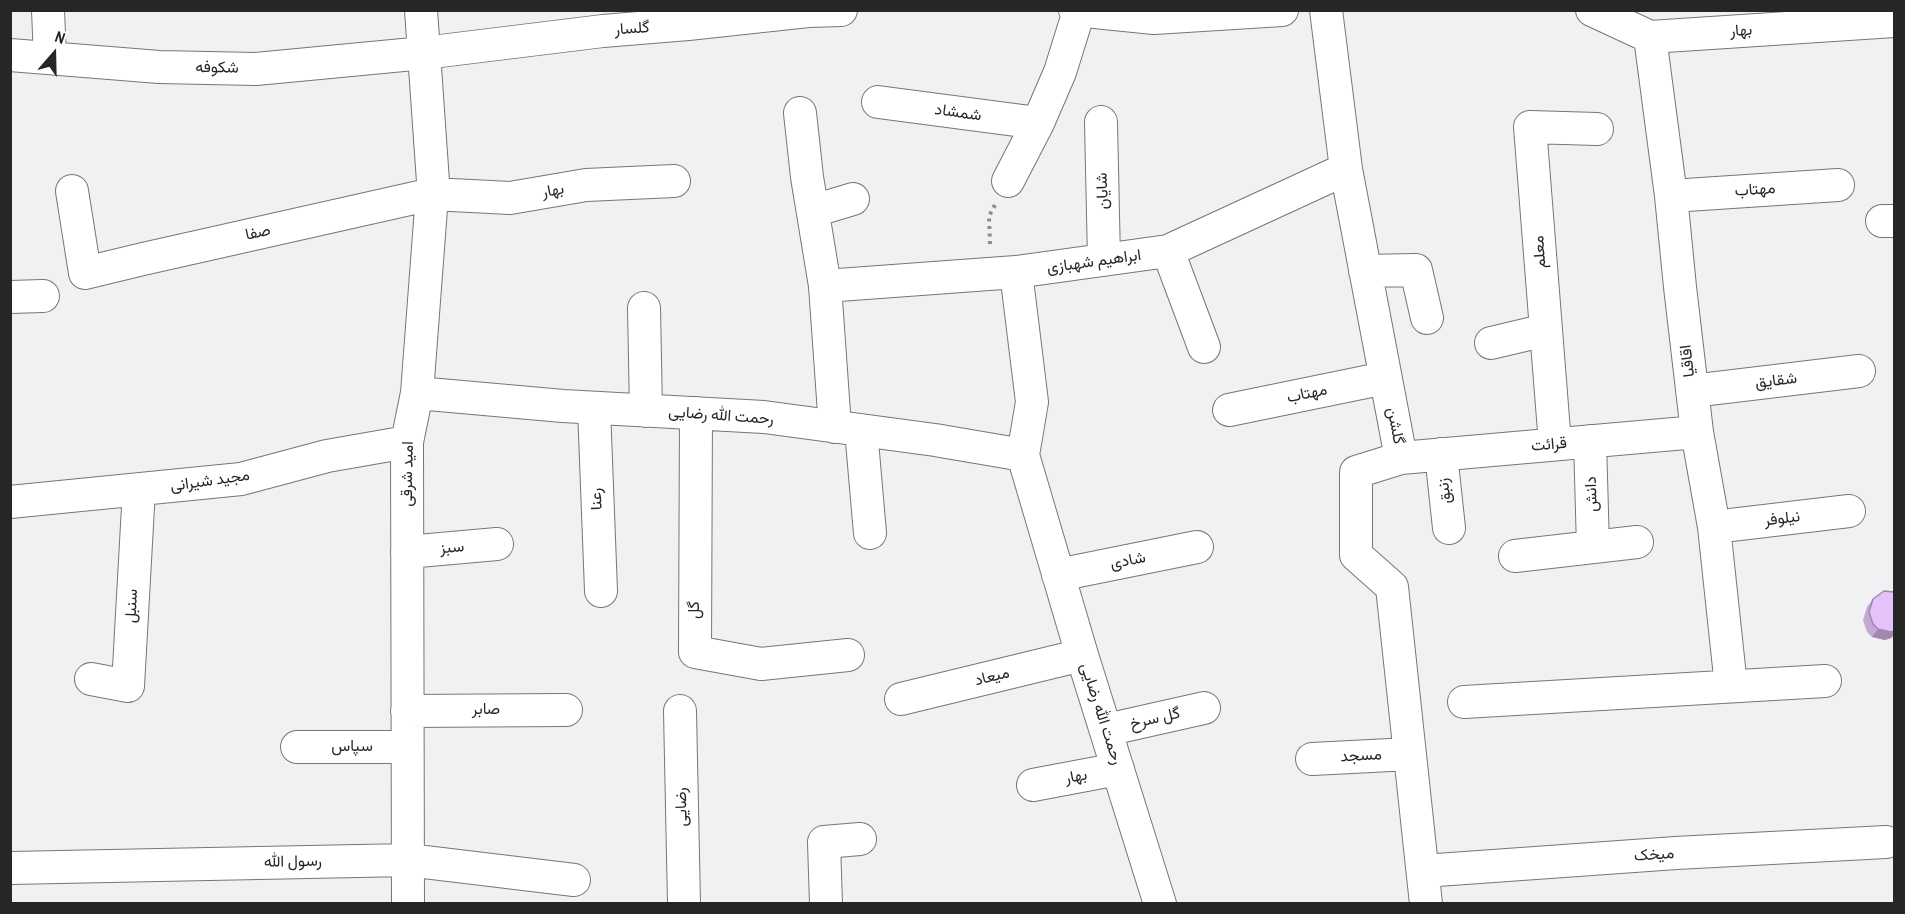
<!DOCTYPE html>
<meta charset="utf-8">
<style>
body{margin:0}
#map{position:relative;width:1905px;height:914px;overflow:hidden;background:#f1f1f3;font-family:"Archivo Narrow",sans-serif}
canvas{display:block}
.frame{position:absolute;inset:0;border:12px solid #262627;pointer-events:none}
.north{position:absolute;left:24px;top:24px;width:60px;height:60px;-webkit-text-stroke:4px #fff;paint-order:stroke;rotate:20deg;font-size:16px;font-weight:700;line-height:24px;text-align:center;color:#262627}
.north::after{content:'';display:block;margin:auto;width:21px;height:27px;background:#262627;clip-path:polygon(50% 0,100% 100%,50% 72%,0 100%)}
</style>
<div id="map">
<canvas width="1905" height="914"></canvas>
<div class="frame"></div>
<div class="north">N</div>
</div>
<script>
const ctx = document.querySelector('canvas').getContext('2d');
ctx.lineJoin = 'round';
function stroke(path, color, width, dash) {
  ctx.strokeStyle = color;
  ctx.lineWidth = width;
  ctx.lineCap = dash ? 'butt' : 'round';
  ctx.setLineDash(dash || []);
  ctx.stroke(path);
}
function fillPath(path, color) {
  ctx.fillStyle = color;
  ctx.fill(path, 'evenodd');
}
function drawText(font, color, halo, rows, align = 'center') {
  ctx.font = font + ' "Archivo Narrow",Vazirmatn,sans-serif';
  ctx.lineWidth = 5;
  ctx.setLineDash([]);
  ctx.textBaseline = 'middle';
  ctx.strokeStyle = halo;
  ctx.fillStyle = color;
  for (const [text, x, y, turn = 0] of rows) {
    ctx.save();
    ctx.translate(x, y);
    ctx.rotate((+turn || 0) * Math.PI / 180);
    ctx.textAlign = isNaN(turn) ? turn : align;
    if (halo) ctx.strokeText(text, 0, 0);
    ctx.fillText(text, 0, 0);
    ctx.restore();
  }
}
const path = new Path2D(`
 M990,244L989,216L995,205`);
const minor = new Path2D(`
 M48,10L50,58
 M1075,10L1154,18L1282,10
 M1326,10L1346,169L1401,458L1356,472V555L1392,587L1426,904
 M1592,10L1650,37L1894,21
 M1650,37L1671,196L1680,287L1697,432L1714,527L1731,686
 M10,55L159,67L256,69L424,53L603,31L688,24L808,11L841,10
 M878,102L1038,123
 M800,113L807,177L825,286L835,427
 M1101,122L1104,260
 M1008,181L1038,123L1060,72L1079,11
 M72,191L85,273L143,259L432,194L510,198L586,185L674,181
 M1671,196L1838,185
 M813,211L853,199
 M1882,221H1894
 M1168,251L1204,347
 M1365,271L1416,270L1427,318
 M1016,272L1032,402L1023,455L1082,655L1160,904
 M825,286L1016,272L1168,251L1346,169
 M10,297L43,296
 M644,308L646,411
 M1491,343L1546,330
 M1692,391L1859,371
 M417,393L563,406L764,417L935,440L1023,455
 M594,408L601,591
 M1229,410L1385,378
 M696,413L695,652L761,664L848,655
 M861,430L870,533
 M1590,441L1593,547
 M1555,444L1530,127L1597,129
 M1441,454L1449,528
 M1401,458L1697,432
 M10,502L241,479L327,456L407,442
 M1714,527L1849,511
 M407,552L497,544
 M1515,556L1637,542
 M1058,575L1197,547
 M91,679L128,686L139,489
 M901,699L1082,655
 M1464,702L1825,681
 M407,711L566,710
 M680,711L684,904
 M1106,730L1204,708
 M297,747H407
 M1312,759L1410,754
 M1033,785L1118,769
 M10,868L408,860L574,880
 M1423,871L1676,853L1886,842
 M408,904L407,442L417,393L433,182L421,10
 M826,904L824,842L860,839`);
const wall = new Path2D(`
 M1894,592V635L1891,638L1885,640L1872,637L1867,632L1863,620L1867,607L1873,599Z`);
const shadedWall = new Path2D(`
 M1878,629L1894,631V635L1891,638L1885,640L1872,637Z`);
const building = new Path2D(`
 M1884,591L1894,592V631L1891,632L1878,629L1873,624L1869,612L1873,599Z`);
const streetNames = [
 ["گلسار",632,29,-4],
 ["بهار",1741,31,-4],
 ["شکوفه",217,68,1],
 ["شمشاد",958,113,8],
 ["مهتاب",1755,190,-4],
 ["بهار",553,191,-10],
 ["شایان",1103,191,-92],
 ["صفا",258,233,-12],
 ["معلم",1540,252,-94],
 ["ابراهیم شهبازی",1094,262,-8],
 ["اقاقیا",1688,361,-97],
 ["شقایق",1776,381,-7],
 ["مهتاب",1307,394,-12],
 ["رحمت الله رضایی",721,416,4],
 ["گلشن",1395,426,79],
 ["قرائت",1549,445,-5],
 ["امید شرقی",408,474,-89],
 ["مجید شیرانی",210,481,-8],
 ["زنبق",1445,491,-97],
 ["دانش",1592,494,-92],
 ["رعنا",597,499,-92],
 ["نیلوفر",1782,519,-7],
 ["سبز",452,548,-5],
 ["شادی",1128,561,-11],
 ["سنبل",132,606,-87],
 ["گل",695,610,-90],
 ["میعاد",992,677,-14],
 ["صابر",486,710],
 ["رحمت الله رضایی",1101,714,72],
 ["گل سرخ",1155,719,-13],
 ["سپاس",352,747],
 ["مسجد",1361,756,-3],
 ["بهار",1076,777,-11],
 ["رضایی",682,807,-91],
 ["میخک",1654,855,-4],
 ["رسول الله",293,862,-1]
];
stroke(minor, '#767678', 34);
stroke(path, '#8d8d8f', 4, [3, 4.5]);
stroke(minor, '#fff', 32);
fillPath(wall, '#c5a7d6');
fillPath(shadedWall, '#a088ae');
fillPath(building, '#e5c2f9');
stroke(building, '#a088ae', 1.5);
drawText('16px', '#262627', '#fff', streetNames);
</script>
